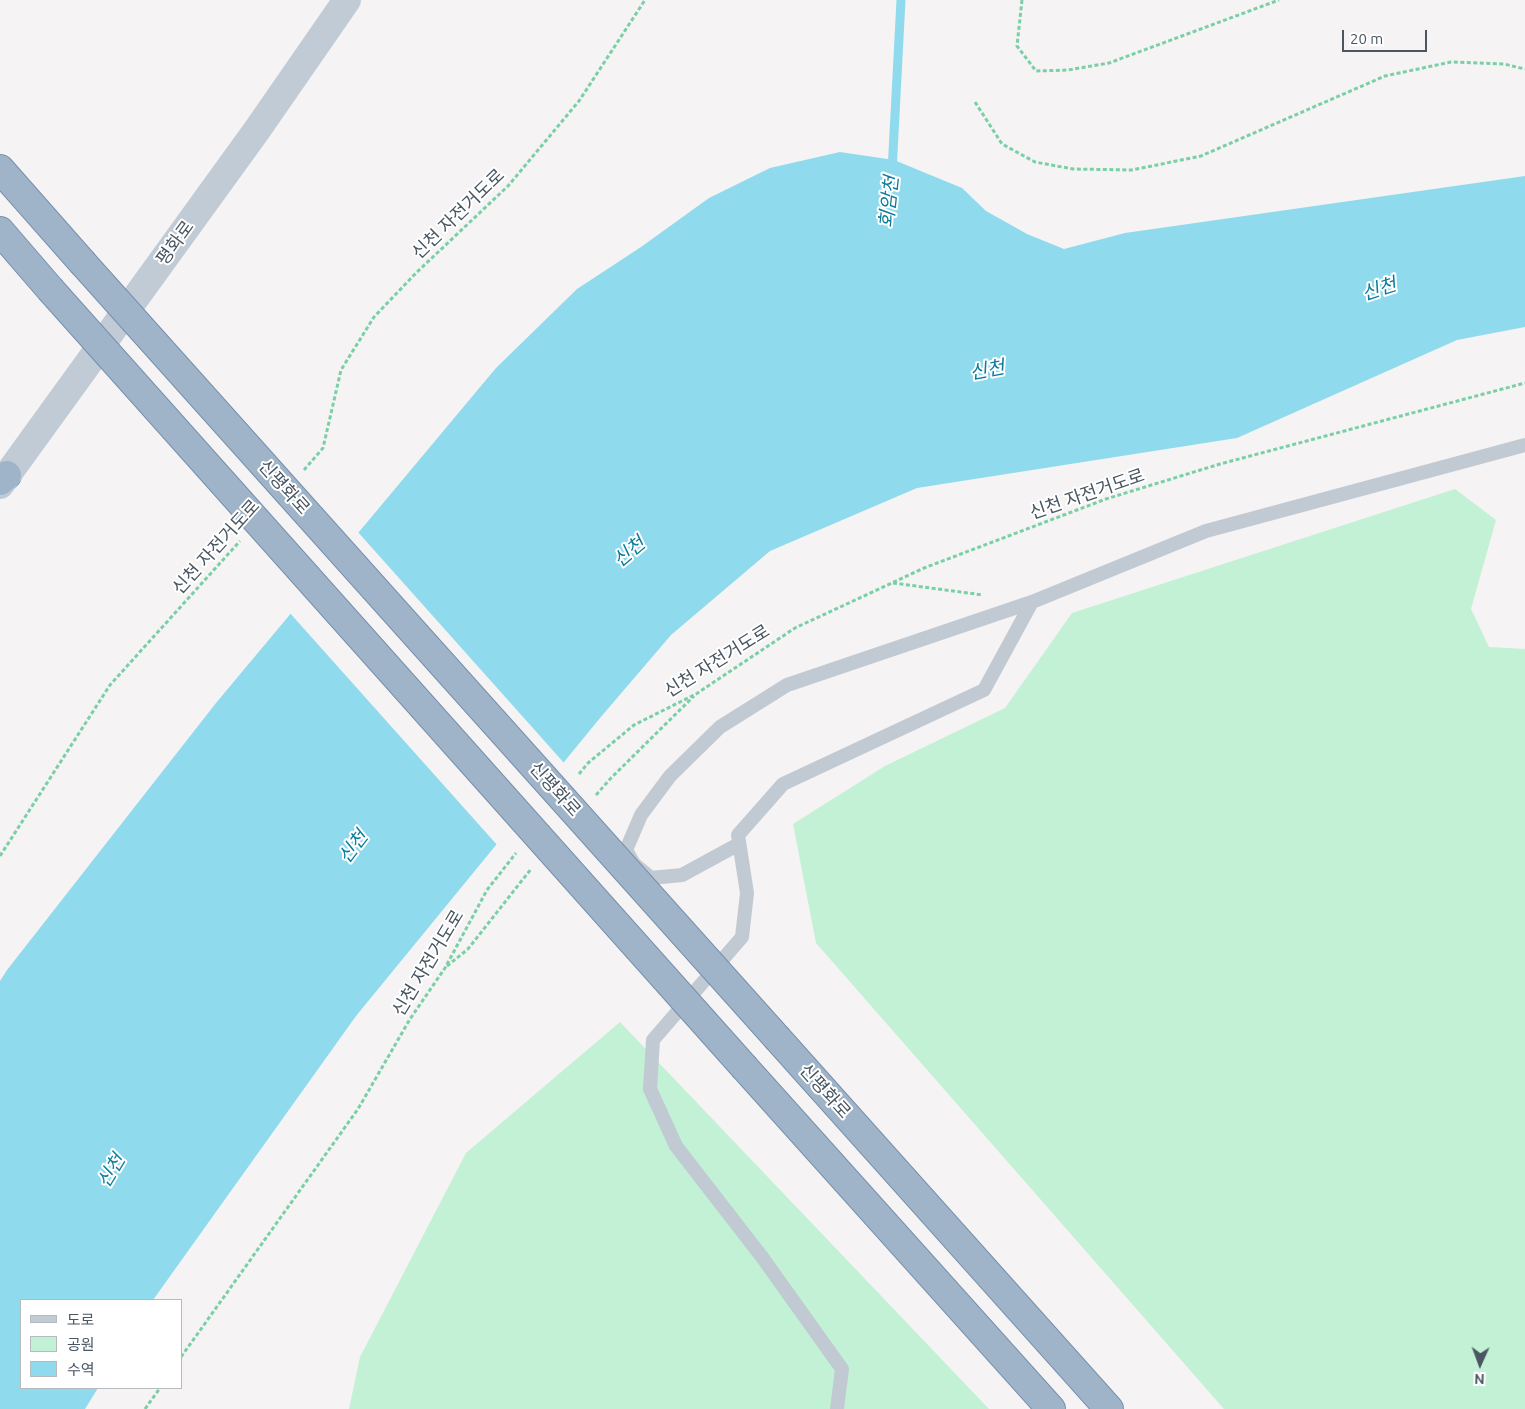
<!DOCTYPE html>
<meta charset="utf-8">
<style>
body{margin:0}
#map{position:relative;width:1525px;height:1409px;overflow:hidden;background:#f5f3f3;font-family:Ubuntu,"Noto Sans KR",sans-serif}
canvas{display:block}
.legend{position:absolute;left:20px;top:1299px;width:162px;height:90px;box-sizing:border-box;background:#fff;border:1px solid #b7bbc0;margin:0;padding:6px 9px;list-style:none;font-size:15px;color:#4a5661}
.legend li{display:flex;align-items:center;gap:10px;height:25px}
.legend b{width:25px;border:1px solid #b7bbc0}
.north{position:absolute;left:1455px;top:1339px;width:50px;height:50px;-webkit-text-stroke:4px #fff;paint-order:stroke;rotate:182deg;font-size:14px;font-weight:700;line-height:20px;text-align:center;color:#4a5661}
.north::after{content:'';display:block;margin:auto;width:18px;height:22px;background:#4a5661;clip-path:polygon(50% 0,100% 100%,50% 72%,0 100%)}
.scale{position:absolute;left:1342px;top:30px;width:85px;height:22px;box-sizing:border-box;border:2px solid #4a5661;border-top:0;padding-left:6px;font-size:15px;line-height:18px;white-space:nowrap;color:#4a5661;-webkit-text-stroke:4px #fff;paint-order:stroke}
</style>
<div id="map">
<canvas width="1525" height="1409"></canvas>
<ul class="legend">
<li><b style="height:6px;background:#c1cbd6"></b>도로</li>
<li><b style="height:14px;background:#c3f1d5"></b>공원</li>
<li><b style="height:14px;background:#90daee"></b>수역</li>
</ul>
<div class="north">N</div>
<div class="scale">20 m</div>
</div>
<script>
const ctx = document.querySelector('canvas').getContext('2d');
ctx.lineJoin = 'round';
function fillPath(path, color) {
  ctx.fillStyle = color;
  ctx.fill(path, 'evenodd');
}
function stroke(path, color, width, dash) {
  ctx.strokeStyle = color;
  ctx.lineWidth = width;
  ctx.lineCap = dash ? 'butt' : 'round';
  ctx.setLineDash(dash || []);
  ctx.stroke(path);
}
function drawText(font, color, halo, rows, align = 'center') {
  ctx.font = font + ' Ubuntu,"Noto Sans KR",sans-serif';
  ctx.lineWidth = 4;
  ctx.setLineDash([]);
  ctx.textBaseline = 'middle';
  ctx.strokeStyle = halo;
  ctx.fillStyle = color;
  for (const [text, x, y, turn = 0] of rows) {
    ctx.save();
    ctx.translate(x, y);
    ctx.rotate((+turn || 0) * Math.PI / 180);
    ctx.textAlign = isNaN(turn) ? turn : align;
    if (halo) ctx.strokeText(text, 0, 0);
    ctx.fillText(text, 0, 0);
    ctx.restore();
  }
}
const green = new Path2D(`
 M1455,489L1496,520L1471,609L1489,647L1525,649V1409H1224L816,943L793,824L885,766L1005,708L1072,613Z
 M620,1022L989,1409H349L360,1357L466,1153Z`);
const water = new Path2D(`
 M840,152L894,160L962,188L986,211L1027,234L1064,249L1125,233L1525,176V327L1457,340L1237,438L917,488L770,551L671,635L600,718L356,1016L153,1300H21V1388H98L85,1409H0V981L7,970L216,703L496,368L577,289L641,247L709,198L770,168Z`);
const pier = new Path2D(`
 M357,531L565,764L498,846L289,612Z`);
const stream = new Path2D(`
 M892,172L901,0`);
const path = new Path2D(`
 M1022,0L1017,46L1036,71L1068,70L1109,63L1279,0
 M975,102L1002,144L1035,162L1073,169L1132,170L1201,156L1385,76L1451,62L1504,64L1525,69
 M304,470L323,448L341,370L374,317L416,273L508,186L579,101L645,0
 M893,583L983,595
 M579,774L588,763L634,725L696,694L795,628L924,568L1106,499L1220,464L1525,383
 M596,795L611,778L694,696
 M0,856L110,685L240,541
 M447,966L468,949L531,869
 M181,1357L358,1109L410,1019L445,968L487,890L516,853
 M145,1409L160,1388`);
const service = new Path2D(`
 M739,844L682,875L651,878L634,864L626,850L641,815L670,776L720,727L787,685L1032,602L1206,531L1525,445
 M837,1409L842,1369L762,1257L676,1146L650,1089L653,1040L742,937L747,893L738,835L783,784L984,690L1032,602`);
const secondary = new Path2D(`
 M0,485L257,130L347,0`);
const trunk = new Path2D(`
 M0,169L82,262
 M0,231L50,289
 M0,481L7,475
 M778,1039L1109,1409
 M745,1068L1051,1409`);
const trunkBridge = new Path2D(`
 M82,262L778,1039
 M50,289L745,1068`);
const streetNames = [
 ["신천 자전거도로",458,214,-44],
 ["평화로",175,243,-54],
 ["신평화로",284,487,48],
 ["신천 자전거도로",1087,494,-19],
 ["신천 자전거도로",216,547,-48],
 ["신천 자전거도로",717,661,-32],
 ["신평화로",555,789,48],
 ["신천 자전거도로",428,963,-59],
 ["신평화로",825,1091,48]
];
const waterNames = [
 ["회암천",889,202,-84],
 ["신천",1379,289,-18],
 ["신천",987,370,-11],
 ["신천",629,552,-40],
 ["신천",353,847,-53],
 ["신천",111,1171,-59]
];
fillPath(green, '#c3f1d5');
fillPath(water, '#90daee');
fillPath(pier, '#f5f3f3');
stroke(stream, '#90daee', 9);
stroke(trunk, '#7690ad', 30);
stroke(path, '#7ad0a6', 3, [4, 2.5]);
stroke(service, '#c1cad2', 14);
stroke(secondary, '#c1cbd6', 28);
stroke(trunk, '#9fb4c9', 28);
stroke(trunkBridge, '#7690ad', 30, []);
stroke(trunkBridge, '#9fb4c9', 28);
drawText('18px', '#4a5661', '#fff', streetNames);
drawText('italic 19px', '#0c7c9b', '#fff', waterNames);
</script>
